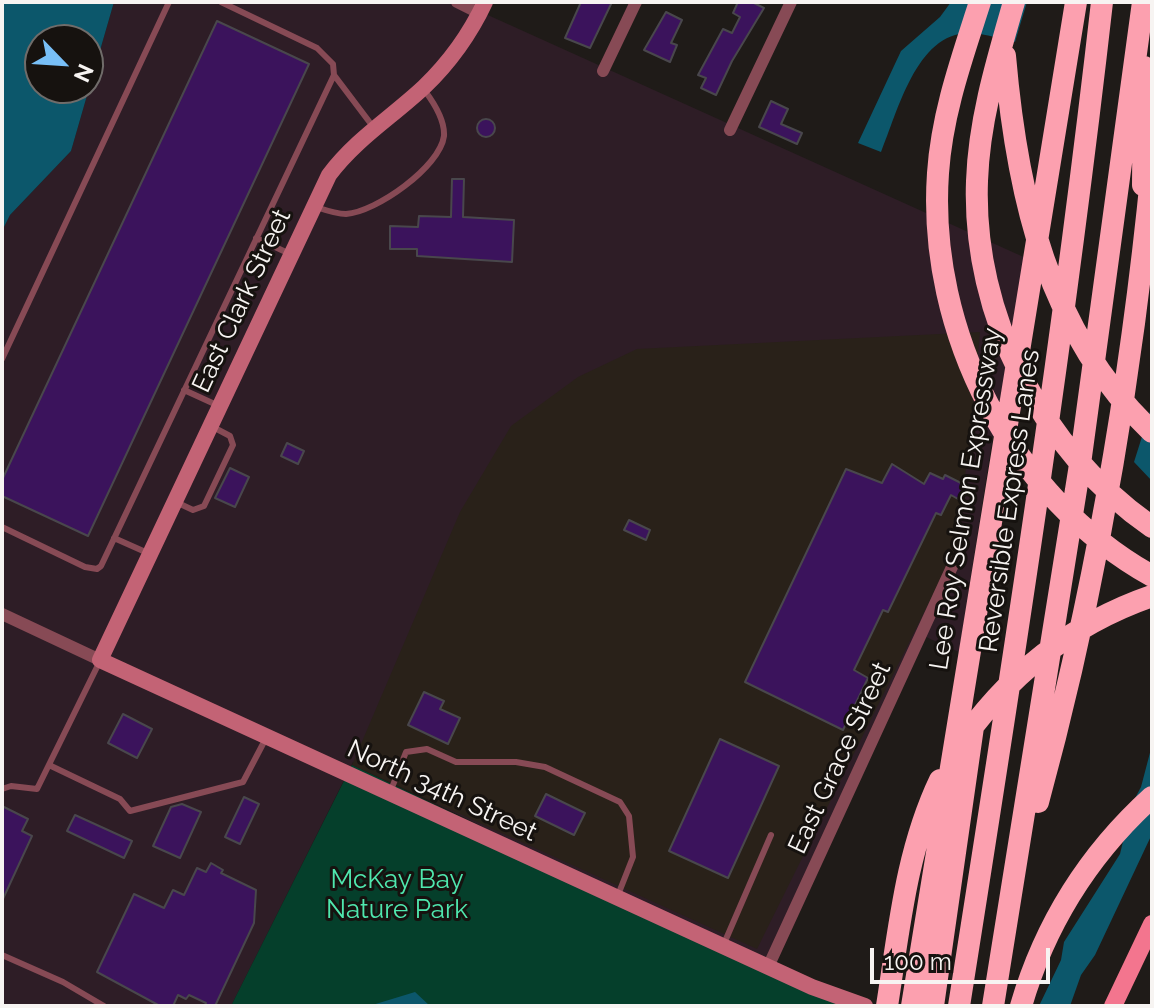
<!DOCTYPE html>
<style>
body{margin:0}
#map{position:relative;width:1154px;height:1008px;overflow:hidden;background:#1f1b18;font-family:Raleway,sans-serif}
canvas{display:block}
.frame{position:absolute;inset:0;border:4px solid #f7f4f2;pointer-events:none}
.north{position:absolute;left:24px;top:24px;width:80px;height:80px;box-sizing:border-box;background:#16120f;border:2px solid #706c6a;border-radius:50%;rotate:115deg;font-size:22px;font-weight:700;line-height:32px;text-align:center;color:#f7f4f2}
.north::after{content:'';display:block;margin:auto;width:28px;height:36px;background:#78bff7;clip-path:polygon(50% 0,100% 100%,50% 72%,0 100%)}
.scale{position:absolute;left:870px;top:948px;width:180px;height:36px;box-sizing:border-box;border:4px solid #f7f4f2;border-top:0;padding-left:10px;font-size:24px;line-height:28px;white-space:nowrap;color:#f7f4f2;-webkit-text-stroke:6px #16120f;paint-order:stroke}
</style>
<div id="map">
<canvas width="1154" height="1008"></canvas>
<div class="frame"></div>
<div class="north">N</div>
<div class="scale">100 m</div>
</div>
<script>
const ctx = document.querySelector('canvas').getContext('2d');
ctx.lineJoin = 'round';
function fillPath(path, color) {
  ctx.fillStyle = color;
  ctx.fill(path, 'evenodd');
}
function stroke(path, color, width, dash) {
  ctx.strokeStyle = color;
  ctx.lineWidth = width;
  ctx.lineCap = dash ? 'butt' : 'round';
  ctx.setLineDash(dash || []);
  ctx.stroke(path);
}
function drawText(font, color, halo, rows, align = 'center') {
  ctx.font = font + ' Raleway,sans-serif';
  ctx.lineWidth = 6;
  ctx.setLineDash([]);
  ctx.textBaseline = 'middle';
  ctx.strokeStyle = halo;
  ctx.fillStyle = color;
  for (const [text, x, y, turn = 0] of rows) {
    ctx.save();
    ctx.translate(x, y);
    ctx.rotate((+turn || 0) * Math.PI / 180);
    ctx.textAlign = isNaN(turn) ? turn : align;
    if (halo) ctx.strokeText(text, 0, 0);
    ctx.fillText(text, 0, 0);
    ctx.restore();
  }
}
const industrial = new Path2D(`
 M114,2H459L1028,259L994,429L959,652L926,637L765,968L353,762L231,1006H2V231L10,215L71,151Z`);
const built = new Path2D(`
 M980,332L970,441L954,552L757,949L352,765L460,512L511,426L578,377L637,349Z`);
const green = new Path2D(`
 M352,765L855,1006H231Z`);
const water = new Path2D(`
 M2,2H114L71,151L10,215L2,231ZM40,40H88V88H40Z
 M951,2H1027L1015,42C1001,39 986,34 972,33C917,30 898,111 881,152L858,143L901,51L940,17Z
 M1152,405V481L1134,462Z
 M1152,745V834L1095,955L1081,975L1070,1006H1039L1061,960L1064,942L1120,854L1132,804L1141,787Z
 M415,992L430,1006H369Z`);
const building = new Path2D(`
 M581,2H612L590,48L565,38Z
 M738,2H752L764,8L732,61L716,95L701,88L706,78L698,75L723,29L732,33L740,17L733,13Z
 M666,12L682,20L671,43L677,45L670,62L644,50Z
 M217,21L309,64L88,536L2,496V480Z
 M771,101L788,109L781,124L802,133L797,144L759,127Z
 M477 128a9 9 0 1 1 18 0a9 9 0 1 1-18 0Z
 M452,179H464L463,217L514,220L512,262L417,256V249H390V226L418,227L419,216L451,217Z
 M287,443L304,451L298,464L281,456Z
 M892,464L924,484L930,473L943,479L945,475L965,485L958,499L951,495L941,515L936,513L888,612L883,610L854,670L868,678L843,730L745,682L846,469L882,483Z
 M230,468L249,477L235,507L215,498Z
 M629,520L650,530L646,540L624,530Z
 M424,692L444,701L440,709L460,718L448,744L408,725Z
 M123,714L152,729L137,758L108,743Z
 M720,739L779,766L728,878L669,851Z
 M546,794L585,813L574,835L535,816Z
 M244,797L259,804L240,844L225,837Z
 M182,804L201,812L180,858L153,846L171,807Z
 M2,806L28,819L22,831L32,836L2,901Z
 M75,815L132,841L124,858L67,831Z
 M211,863L223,870L221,873L256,890L254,923L215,1006H205L206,1003L189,995L186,999L178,995L173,1006H160L97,972L134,894L164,908L173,890L184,895L197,868L206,872Z`);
const lane = new Path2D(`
 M334,75L374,128
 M316,207C325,210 336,214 346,214C376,212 440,167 444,136C445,120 434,103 425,91
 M256,238L290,254
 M2,359L169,2
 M184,390L219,406
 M178,503L193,510L204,506L233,445L230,436L211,426
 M2,527L85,567L97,569L101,566L334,75L333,64L317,48L221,2
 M114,538L150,554
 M49,765L120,799L130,811L243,782L265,740
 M2,789L11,786L37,789L99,663
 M391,790L406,752L427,749L456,762H516L545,767L620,802L629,816L633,857L618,895
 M723,946L771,835
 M2,955L63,982L104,1006`);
const street = new Path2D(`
 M457,2L479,13
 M603,71L636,2
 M730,130L791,2
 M2,614L100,660
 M768,967L952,567`);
const secondary = new Path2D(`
 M485,2C470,34 449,63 424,87C392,117 356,139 329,175L100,660L812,987L865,1006`);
const primary = new Path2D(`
 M1113,1006L1152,924`);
const highway = new Path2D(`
 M980,2C962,58 942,113 938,173C927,332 1012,498 1152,576
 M1014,2C997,61 979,120 977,181C972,316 1042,451 1152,527
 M1005,56C1017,195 1047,332 1152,432
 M1143,185L1144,67
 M956,750C1005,677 1068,625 1152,596
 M1038,802C1095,594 1131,383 1152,168
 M887,1006C899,930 906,851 940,780
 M912,1006L1076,2
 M933,1006L973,727
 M959,1006C1012,672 1064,338 1102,2
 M993,1006L1079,471L1143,2
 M1021,1006C1045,924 1088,855 1152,797`);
const streetNames = [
 ["East Clark Street",242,301,-65],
 ["Lee Roy Selmon Expressway",966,499,-81],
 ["Reversible Express Lanes",1010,501,-82],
 ["East Grace Street",840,758,-65],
 ["North 34th Street",442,791,25]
];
const parkNames = [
 ["McKay Bay",397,880],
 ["Nature Park",397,910]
];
fillPath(industrial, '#2e1d26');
fillPath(built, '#292119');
fillPath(green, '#053f2b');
fillPath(water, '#0c576b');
fillPath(building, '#3b135c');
stroke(building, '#49474c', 2);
stroke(lane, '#874a55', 6);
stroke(street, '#874a55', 12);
stroke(secondary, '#c36375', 16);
stroke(primary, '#f3758e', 18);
stroke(highway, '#fca0af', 22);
drawText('26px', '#f7f4f2', '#16120f', streetNames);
drawText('26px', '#4fe7ae', '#16120f', parkNames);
</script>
